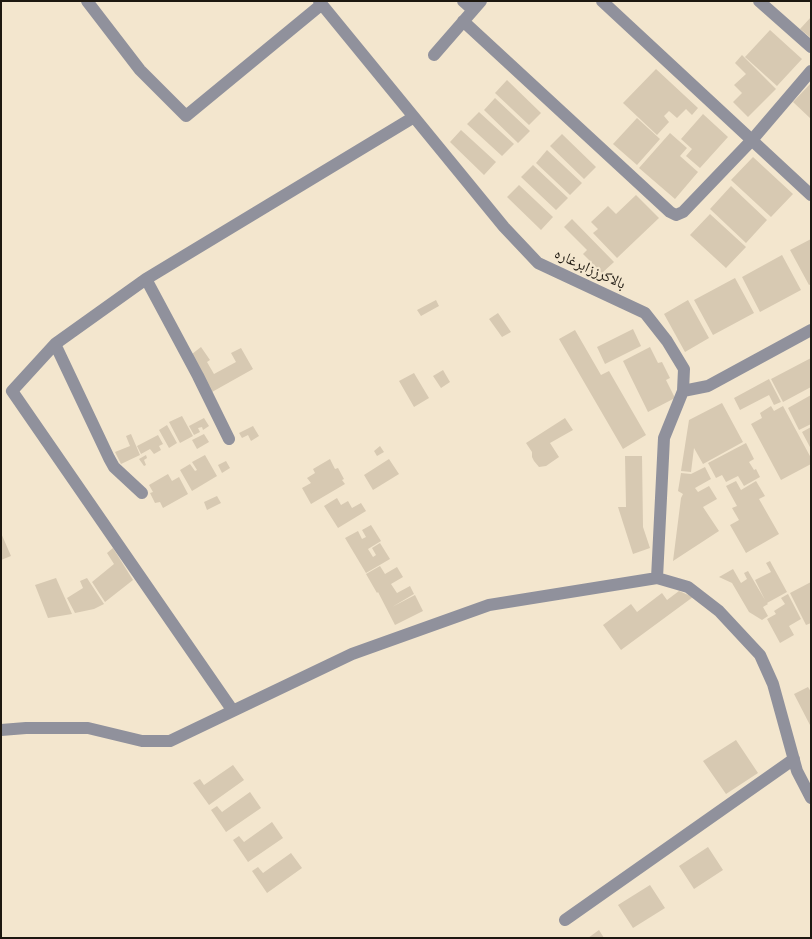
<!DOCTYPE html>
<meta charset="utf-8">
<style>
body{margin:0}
#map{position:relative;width:812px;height:939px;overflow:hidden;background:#f3e6ce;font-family:Montserrat,sans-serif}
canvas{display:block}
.frame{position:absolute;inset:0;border:2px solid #1d1810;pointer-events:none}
</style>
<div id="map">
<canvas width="812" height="939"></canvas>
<div class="frame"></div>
</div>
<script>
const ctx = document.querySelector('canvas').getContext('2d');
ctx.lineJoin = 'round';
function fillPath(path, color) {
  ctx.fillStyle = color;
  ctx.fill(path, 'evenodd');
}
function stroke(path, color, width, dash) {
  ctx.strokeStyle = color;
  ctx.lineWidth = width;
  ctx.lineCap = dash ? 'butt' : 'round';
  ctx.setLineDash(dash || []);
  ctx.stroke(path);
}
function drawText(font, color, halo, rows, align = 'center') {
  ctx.font = font + ' Montserrat,"Noto Naskh Arabic",sans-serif';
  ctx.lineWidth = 4;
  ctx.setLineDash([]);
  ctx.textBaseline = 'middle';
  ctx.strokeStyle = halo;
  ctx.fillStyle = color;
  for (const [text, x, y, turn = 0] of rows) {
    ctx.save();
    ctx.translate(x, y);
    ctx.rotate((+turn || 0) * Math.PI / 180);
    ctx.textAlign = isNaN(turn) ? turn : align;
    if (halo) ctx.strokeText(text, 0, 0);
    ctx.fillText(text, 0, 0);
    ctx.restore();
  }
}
const building = new Path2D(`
 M811,17V38L800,29Z
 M770,30L802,59L777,86L745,57Z
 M742,55L776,89L748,117L733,102L742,93L734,85L746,74L735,63Z
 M656,69L698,108L692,115L686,109L677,118L669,111L664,116L669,122L657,135L623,103Z
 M507,80L541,113L529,125L495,93Z
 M811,83V119L793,102Z
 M495,98L530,131L518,143L484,110Z
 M479,112L514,144L502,156L467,124Z
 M703,114L728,137L700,168L686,156L692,149L681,139Z
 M637,118L660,139L637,165L613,144Z
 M461,130L496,162L484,175L450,142Z
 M670,133L687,148L680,156L698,172L675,199L639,168Z
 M562,134L596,167L584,179L550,146Z
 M547,150L582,183L570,195L536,163Z
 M753,157L793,194L771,217L731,180Z
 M533,165L568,198L556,210L521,177Z
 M519,185L553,217L541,230L507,197Z
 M731,186L767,220L746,243L710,209Z
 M636,195L659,218L617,258L593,233L598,229L591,222L608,206L616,214Z
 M710,214L746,247L726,268L690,235Z
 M572,219L614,262L602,273L583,254L587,250L564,227Z
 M811,239V284L809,285L790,250Z
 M782,255L801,290L760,312L742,277Z
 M735,278L754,313L713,335L694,300Z
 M436,300L439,306L421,316L417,310Z
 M688,300L709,338L685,352L664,314Z
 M498,313L511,332L502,337L489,319Z
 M633,329L641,346L605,364L597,347Z
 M575,330L601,375L609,371L646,435L623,449L559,339Z
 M201,347L210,360L207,362L214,374L236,362L231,353L241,348L253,369L212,392L192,354Z
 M650,347L658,363L662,362L670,378L666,380L675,398L648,412L623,361Z
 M811,358V387L783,402L771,379Z
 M443,370L450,382L441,388L433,376Z
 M414,373L429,398L414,407L399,381Z
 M769,379L781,402L774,405L769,395L740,410L734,398Z
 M811,395V424L799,430L788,408Z
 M722,403L743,442L703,464L694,448L691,472L681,471L689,420Z
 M771,406L774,411L783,406L811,458V464L781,480L751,424L762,418L760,413Z
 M182,416L193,436L180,443L169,422Z
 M204,418L209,426L203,430L202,427L198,428L200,432L194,435L189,426Z
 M565,418L573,430L550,443L559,457L546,466L539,467L534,461L532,457V452L526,443Z
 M167,425L177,443L169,448L159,430Z
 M253,426L259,436L251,441L248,435L242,438L239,433Z
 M811,427V449L802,432Z
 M131,434L140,455L121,464L115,452L130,446L126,436Z
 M204,434L209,442L197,449L192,440Z
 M158,435L163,444L159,446L161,450L154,454L150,449L141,454L137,446Z
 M746,443L754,459L749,462L754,470L756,469L760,477L744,486L738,476L726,482L722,475L716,478L708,463Z
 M380,446L384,452L377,456L374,451Z
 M146,455L147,458L144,460L146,465L144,466L139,459Z
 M205,455L217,476L192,491L180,470L190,464L195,471L197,470L192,462Z
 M625,456H642L643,527L650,548L633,554L618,507H626Z
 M330,459L335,469L338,468L344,479L342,480L345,484L311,504L302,488L311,483L307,478L315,473L313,469Z
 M389,459L399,474L373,490L364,475Z
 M226,461L230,468L222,473L218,465Z
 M705,467L711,479L695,488L698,492L709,486L717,499L703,507L719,531L673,561L681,498L683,494L678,491L681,473L691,474Z
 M168,474L172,481L179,477L188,494L163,508L160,502L155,503L150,493L153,492L149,485Z
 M736,481L741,490L756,481L765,496L759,499L779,534L746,553L730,525L739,520L732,508L737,506L726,486Z
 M217,496L221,503L207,510L204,502Z
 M337,498L341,505L348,501L352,508L361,503L366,511L338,528L324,506Z
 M371,525L381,541L368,549L373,557L376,555L372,548L380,543L390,559L366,573L345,538L358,531L362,539L366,537L362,530Z
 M1,533L11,556L1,560Z
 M113,548L133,580L105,602L92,582L114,564L107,553Z
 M770,561L787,592L767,603L768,604L763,607L768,616L762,620L749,612L732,583L719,577L733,569L741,583L747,579L744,573L748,571L765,600L755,580L771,572L766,563Z
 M380,566L385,574L397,567L403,577L391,584L397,593L410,586L414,594L392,607L415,595L423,611L395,625L378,592L377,593L366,574Z
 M56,578L72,614L48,618L35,585Z
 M87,578L104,604L94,609L75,613L67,598L83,588L80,581Z
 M811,582V623L806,625L790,593Z
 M679,591L693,597L621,650L603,625L631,604L637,612L662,593L667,600Z
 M788,594L801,619L789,626L794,635L780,643L767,619L776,614L774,611L785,604L781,598Z
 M808,687L811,692V727L794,694Z
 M736,740L758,773L726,794L703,761Z
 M233,765L244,780L209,805L193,783L200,779L204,785Z
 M250,792L261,808L226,832L211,810L217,806L222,812Z
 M272,822L283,838L248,862L233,840L239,836L244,842Z
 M708,847L723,870L694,889L679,866Z
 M291,853L302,868L267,893L252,871L258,867L263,873Z
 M650,885L665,908L633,928L618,905Z
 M599,930L604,938H588Z`);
const minor = new Path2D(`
 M87,1L140,70L186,116L322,4
 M319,1L504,227L538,263L645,313L667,341L684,369L683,391L708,386L811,330
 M463,1L473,10
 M602,1L811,195
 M759,1L811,47
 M463,21L670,212L676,215L683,212L752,140L811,71
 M434,55L481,1
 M146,279L198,376L229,439
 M55,344L109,458L114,467L142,493
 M683,391L664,438L657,578L688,587L719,611L760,655L773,684L797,771L811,798
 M233,711L12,391L55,344L146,279L414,117
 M1,730L26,728H88L142,741H170L352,654L489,605L657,578
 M565,920L794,759`);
const streetNames = [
 ["بالاکرززابرغاره",590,269,25]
];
fillPath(building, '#d7c9b2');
stroke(minor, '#90919c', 12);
drawText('15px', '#1d1810', '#f3e6ce', streetNames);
</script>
